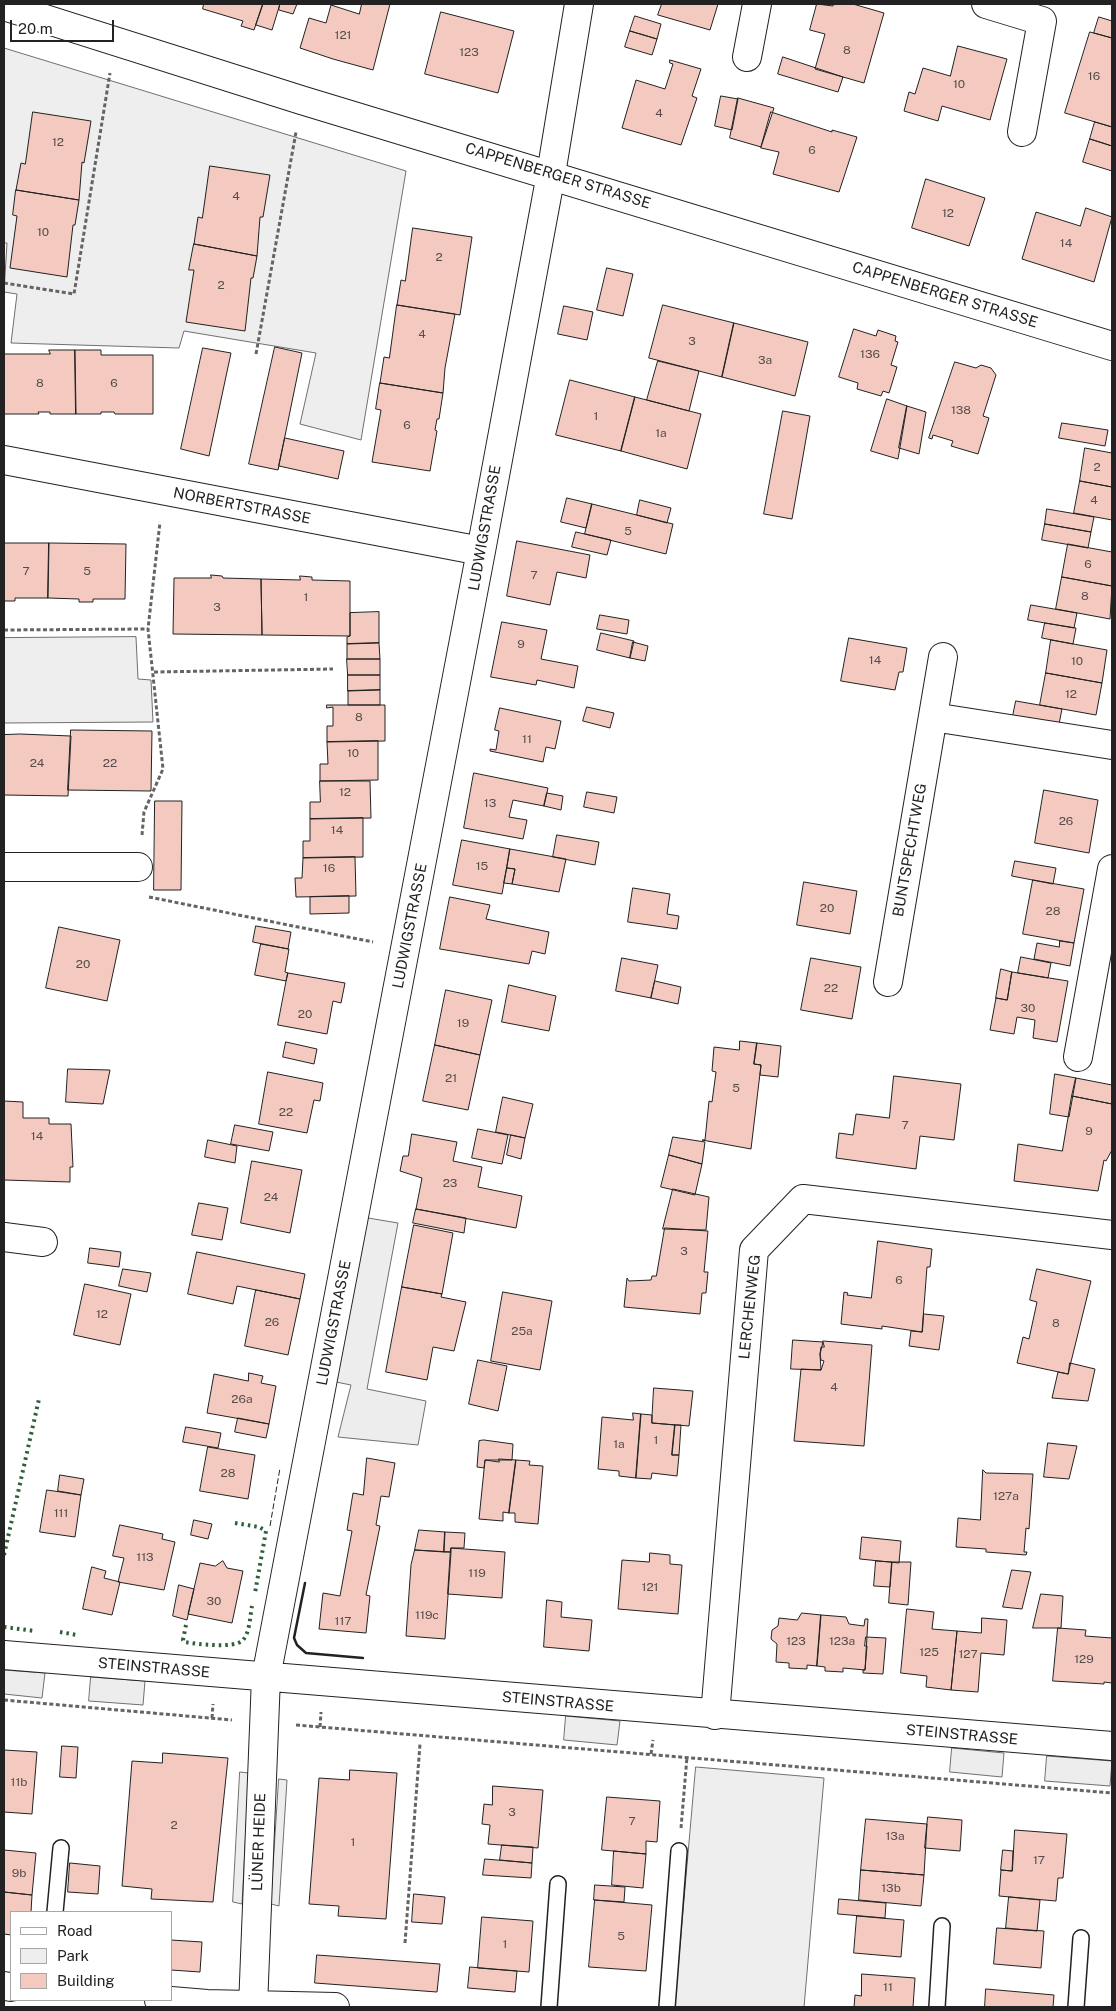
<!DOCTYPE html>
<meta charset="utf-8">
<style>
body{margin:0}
#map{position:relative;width:1116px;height:2011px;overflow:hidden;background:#fff;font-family:"Public Sans",sans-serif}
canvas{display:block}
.frame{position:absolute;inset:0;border:5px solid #222;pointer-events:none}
.legend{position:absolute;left:10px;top:1911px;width:162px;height:90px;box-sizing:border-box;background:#fff;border:1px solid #a7a7a7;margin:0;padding:6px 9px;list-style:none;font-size:15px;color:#222}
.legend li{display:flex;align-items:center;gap:10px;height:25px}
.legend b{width:25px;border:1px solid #a7a7a7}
.scale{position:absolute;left:10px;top:20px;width:104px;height:22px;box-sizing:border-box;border:2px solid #222;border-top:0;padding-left:6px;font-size:15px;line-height:18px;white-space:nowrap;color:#222;-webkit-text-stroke:4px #fff;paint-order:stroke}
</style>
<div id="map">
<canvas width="1116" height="2011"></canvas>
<div class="frame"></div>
<ul class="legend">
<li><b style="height:6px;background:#fff"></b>Road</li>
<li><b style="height:14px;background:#eee"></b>Park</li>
<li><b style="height:14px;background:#f3c9c0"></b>Building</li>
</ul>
<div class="scale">20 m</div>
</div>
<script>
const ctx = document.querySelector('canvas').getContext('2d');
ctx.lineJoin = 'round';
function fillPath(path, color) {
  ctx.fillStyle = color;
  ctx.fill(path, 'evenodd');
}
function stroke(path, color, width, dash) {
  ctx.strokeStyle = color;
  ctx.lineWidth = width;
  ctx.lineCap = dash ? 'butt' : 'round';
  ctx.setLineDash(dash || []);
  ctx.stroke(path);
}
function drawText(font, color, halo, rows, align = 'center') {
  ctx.font = font + ' "Public Sans",sans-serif';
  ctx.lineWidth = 4;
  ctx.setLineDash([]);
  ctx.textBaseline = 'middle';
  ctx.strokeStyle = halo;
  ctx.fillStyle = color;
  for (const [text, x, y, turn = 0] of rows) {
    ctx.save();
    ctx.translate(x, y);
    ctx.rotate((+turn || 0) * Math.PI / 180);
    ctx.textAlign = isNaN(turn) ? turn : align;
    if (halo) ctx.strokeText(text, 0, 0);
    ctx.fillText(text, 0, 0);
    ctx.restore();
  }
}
const green = new Path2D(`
 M4,48L406,171L361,440L300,424L316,353L184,331L179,348L11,343L17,294L4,292L7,243H4Z
 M136,637L138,679L151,680L153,722L4,723V638Z
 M696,1767L824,1778L804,2007H675Z`);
const parking = new Path2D(`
 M368,1218L398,1223L367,1389L426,1401L418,1445L338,1437L351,1385L336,1382Z
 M4,1670L45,1673L42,1698L4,1694Z
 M91,1677L145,1681L143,1705L89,1701Z
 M566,1716L620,1721L617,1745L564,1740Z
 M952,1748L1004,1753L1002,1777L950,1772Z
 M1047,1756L1112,1761L1110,1786L1045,1781Z
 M240,1772L249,1773L242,1904L233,1902Z
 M279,1779L287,1780L279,1906L271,1904Z`);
const building = new Path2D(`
 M204,4H263L254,30L241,26L243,21L203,9Z
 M263,4H280L272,30L256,25Z
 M280,4H297L293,14L279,10Z
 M362,4H390L373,70L333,59L300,48L309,18L326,23L331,5L359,14Z
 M662,4H718L710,30L658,15Z
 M817,4L833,6L834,4H853L884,13L864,83L815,69L825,34L810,30Z
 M441,12L514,31L498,93L425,74Z
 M635,16L661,24L657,39L630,31Z
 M1099,17L1112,21V38L1094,33Z
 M630,31L657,39L652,55L625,47Z
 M1090,32L1112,38V127L1065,113Z
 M958,46L1007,59L990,120L942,106L938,121L904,111L909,92L915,94L923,68L950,76Z
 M783,57L843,77L838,92L778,74Z
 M670,60L701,69L692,96L697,98L681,145L622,128L636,80L665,89L673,64L670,63Z
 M721,96L738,99L732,130L715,126Z
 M738,98L774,108L761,147L730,138Z
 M33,112L91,121L84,163L82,162L79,200L16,190L21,163L25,164Z
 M771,112L832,132V130L857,137L839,192L773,174L779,152L761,148Z
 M1095,122L1112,127V146L1090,139Z
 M1090,139L1112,146V171L1083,162Z
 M210,166L270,175L263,217H260L257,256L194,244L198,217L202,218Z
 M926,179L985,198L969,246L912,228Z
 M16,190L79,200L75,225H73L67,277L10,268L17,216L13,215Z
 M1086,208L1112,217L1094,282L1022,259L1036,212L1080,226Z
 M413,228L472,237L460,315L397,305L401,280L405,281Z
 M194,244L257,256L253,278H251L245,331L186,322L194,270H189Z
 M607,268L633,274L623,316L597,310Z
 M397,305L455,314L445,368L443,393L380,383L384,357L389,358Z
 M663,305L734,323L722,377L649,358Z
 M564,306L593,312L587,340L558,334Z
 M734,323L808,342L795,396L722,377Z
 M854,329L876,336L878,330L896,336L895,341L898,342L891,365L897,367L889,393L883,391L881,396L857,389L858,383L839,377Z
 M275,347L302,353L278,470L249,464Z
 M203,348L231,353L209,456L181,449Z
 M49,350H75L76,414H50V412H38L39,414H4V354H50Z
 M75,350H101V355H153V414H115L114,412H101V414H76Z
 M658,361L699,371L689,411L647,400Z
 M955,362L976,368L981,365L991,368L996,375L983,416L989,418L978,454L951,446L953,441L933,435L932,439L929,438Z
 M570,380L635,397L621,451L556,435Z
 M380,383L443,393L439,419H437L435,430L437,431L430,471L372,462L381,410L376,409Z
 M635,397L701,414L687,469L621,451Z
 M887,399L907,406L898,459L871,451Z
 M907,406L926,412L919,454L899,448Z
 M783,411L810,416L792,519L764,514Z
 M1062,423L1108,430L1105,446L1059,438Z
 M285,438L344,451L338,479L279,466Z
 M1085,448L1112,453V487L1080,481Z
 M1080,481L1112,487V520L1074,513Z
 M567,498L592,504L586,528L561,522Z
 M640,500L671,508L667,523L637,515Z
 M592,504L673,524L666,554L585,534Z
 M1047,509L1094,517L1091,532L1045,524Z
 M1045,524L1091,532L1088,548L1042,540Z
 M576,532L611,540L607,555L572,547Z
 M517,541L590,555L586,578L557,572L550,605L507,596Z
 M4,543H49L48,598H15V601H4Z
 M49,543L126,544L125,599H93V602H79V599L48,598Z
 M1068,544L1112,552V586L1062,577Z
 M211,575L222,576L223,578L261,579L262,635L173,634L174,578H211Z
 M300,576L312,577V580L350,581V636L262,635L261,579L300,580Z
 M1062,577L1112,586L1110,619L1056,609Z
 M1031,605L1077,613L1074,628L1028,620Z
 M379,612V643L347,644V637L350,636V613Z
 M600,615L629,620L627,634L597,629Z
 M502,622L547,630L541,659L578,666L574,688L537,680L536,685L491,677Z
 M1045,623L1076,628L1073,644L1042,638Z
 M601,633L634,641L630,658L597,650Z
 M849,638L907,648L903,672H899L895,690L841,681Z
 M1051,640L1107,650L1102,683L1046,673Z
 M633,642L648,646L645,661L630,658Z
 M379,643L380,659H347V644Z
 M347,659H380V675H348Z
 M1046,673L1102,683L1096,715L1040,705Z
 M348,675H380V690L348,691Z
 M380,690V705H348V691Z
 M1016,701L1062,709L1059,724L1013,716Z
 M327,705H385V741L327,742V726H333V707L327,708Z
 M587,707L614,713L610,728L583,721Z
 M500,708L561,721L555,749L546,747L543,762L490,751V749L496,750L499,731L495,730Z
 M71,730L152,731L151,791L68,790Z
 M20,734L71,736L68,796L4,795V735Z
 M378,741V780L320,781V764H328L327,742Z
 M474,773L548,788L544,806L513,800L509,817L527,820L523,839L464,828Z
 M320,781H370L371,818L310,819V802H320Z
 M1044,790L1098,800L1089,853L1035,843Z
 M587,792L617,797L614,813L584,807Z
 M547,793L563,796L561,810L544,806Z
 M155,801H182L181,890H154Z
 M363,818V857L303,858V841H310V819Z
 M557,835L599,842L595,865L553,857Z
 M462,840L510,849L502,894L453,885Z
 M510,849L566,859L559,892L512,884L515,869L507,868Z
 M355,857L356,896L296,897L295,878H302L303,858Z
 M1015,861L1056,868L1053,884L1012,876Z
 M507,868L515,869L512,884L504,883Z
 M1033,880L1084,889L1074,943L1023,934Z
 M804,882L857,891L850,934L797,925Z
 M633,888L670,894L667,914L679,916L677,929L628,922Z
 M349,896V913L310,914V897Z
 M450,897L490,905L486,919L549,932L545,954L532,951L529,964L440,949Z
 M256,926L291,932L288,949L253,942Z
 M59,927L120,940L107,1001L46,988Z
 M1060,941L1074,943L1070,966L1034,959L1037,943L1059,947Z
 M261,944L289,949L285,972L288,973L286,981L255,975Z
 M1021,957L1051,963L1048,978L1018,973Z
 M622,958L658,965L651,998L616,991Z
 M811,958L861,967L852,1019L801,1010Z
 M1001,969L1012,972L1007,1000L996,998Z
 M1012,972L1068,981L1057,1042L1033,1038L1035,1020L1017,1017L1014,1034L990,1030L996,998L1007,1000Z
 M288,973L345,983L341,1003L333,1001L327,1034L278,1025Z
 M655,981L681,987L678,1004L651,998Z
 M509,985L556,996L549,1031L502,1022Z
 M446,990L492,1000L480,1055L435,1045Z
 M740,1041L757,1043L754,1064L761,1065L751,1149L702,1140H705L709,1101L712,1102L716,1072L712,1071L714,1047L739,1050Z
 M286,1042L317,1049L314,1064L283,1057Z
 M757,1043L781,1046L778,1077L760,1075L761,1065L754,1064Z
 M435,1045L480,1055L468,1110L423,1101Z
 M68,1069L110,1070L103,1104L66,1102Z
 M268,1072L323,1083L320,1101L314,1100L307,1133L259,1124Z
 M1055,1074L1076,1078L1069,1117L1050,1114Z
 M894,1076L961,1084L954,1140L920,1136L916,1169L836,1158L839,1133L853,1135L856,1114L889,1118Z
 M1076,1078L1112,1085V1104L1072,1096Z
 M1072,1096L1112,1104V1150L1106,1161L1104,1160L1098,1191L1014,1181L1018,1144L1062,1151Z
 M503,1097L533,1104L525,1138L496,1132Z
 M4,1101L23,1102V1118H49V1124H71L73,1167H70V1182L4,1180Z
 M235,1125L273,1132L269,1151L231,1144Z
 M478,1129L508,1135L502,1164L472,1158Z
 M412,1134L457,1142L453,1161L482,1167L478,1187L522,1196L516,1228L416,1209L422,1178L400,1171L403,1156H408Z
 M511,1135L525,1138L521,1159L507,1155Z
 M673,1137L705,1142L702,1164L669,1155Z
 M208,1140L237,1146L235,1163L205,1157Z
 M669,1155L702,1164L695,1195L661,1187Z
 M252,1161L302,1170L290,1233L241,1223Z
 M673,1189L709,1197L706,1230L663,1229Z
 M199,1203L228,1208L222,1240L192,1235Z
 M416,1209L466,1218L464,1233L413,1223Z
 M414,1225L453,1233L442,1294L402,1287Z
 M665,1228L708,1231L704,1272H708L706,1293H702L700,1314L624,1307L627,1278L629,1281L651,1280L652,1276H656Z
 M878,1241L932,1249L930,1267H927L922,1332L882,1326V1329L841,1324L844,1292L848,1293L847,1295L871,1298Z
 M90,1248L121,1252L119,1267L88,1263Z
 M197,1252L305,1274L300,1299L237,1286L233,1304L188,1294Z
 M123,1269L151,1273L147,1292L119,1286Z
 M1037,1269L1091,1281L1068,1374L1017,1363L1023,1337L1029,1339L1037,1302L1030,1300Z
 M85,1284L131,1294L120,1345L74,1335Z
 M402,1287L442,1294L441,1297L466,1302L454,1351L433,1347L427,1380L386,1372Z
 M256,1290L300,1299L288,1355L245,1346Z
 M503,1292L552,1301L540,1370L491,1361Z
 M924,1314L944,1316L939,1350L909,1346L911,1331L922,1332Z
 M793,1340L823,1342L820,1354L821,1370L791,1369Z
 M823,1341L872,1345L864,1446L794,1441L801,1369L821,1370L824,1361L821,1360L820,1354L821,1347H824Z
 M478,1360L507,1366L498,1411L469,1404Z
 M1070,1363L1095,1369L1088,1401L1052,1398L1058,1372L1068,1374Z
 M249,1373L263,1376L261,1383L276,1386L269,1424L207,1413L214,1374L248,1381Z
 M654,1388L693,1391L689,1426L652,1423Z
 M633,1413L641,1414L636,1478L619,1476V1471L598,1469L602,1417L633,1420Z
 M641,1414L652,1415V1423L675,1425L672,1455H679L677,1476L652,1473L651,1479L636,1478Z
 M238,1418L269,1424L266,1438L235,1432Z
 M675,1425H681L679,1455H672Z
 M186,1427L221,1433L218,1448L183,1442Z
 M484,1440L513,1444L512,1460H485L484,1468L477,1467L479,1441Z
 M1048,1443L1077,1446L1069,1479L1044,1477Z
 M208,1447L255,1455L248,1499L200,1491Z
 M367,1458L395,1463L389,1497L381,1496L376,1525L380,1526L366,1595L370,1596L366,1633L319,1629L323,1593L340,1596L352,1531L347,1530L353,1493L363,1495Z
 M499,1459L516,1460L509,1513L503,1512V1521L479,1519L485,1460L499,1462Z
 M516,1460L530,1461L529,1465L543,1466L538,1524L515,1522V1513H509Z
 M983,1470L986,1473L1033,1474L1029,1529L1026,1528L1024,1552H1027L1026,1555L986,1552V1549L956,1547L958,1518L980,1520Z
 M60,1475L84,1479L81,1495L58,1491Z
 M47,1490L81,1495L75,1537L40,1532Z
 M194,1520L212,1524L208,1539L191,1535Z
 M120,1525L163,1534L162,1539L175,1542L164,1590L118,1582L124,1558L113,1556Z
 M419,1530L445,1532L444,1552L415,1550Z
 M445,1532L465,1533L464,1548H451V1552H444Z
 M862,1537L901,1541L899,1563L860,1559Z
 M451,1548L505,1552L502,1598L448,1594Z
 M415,1550L451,1552L445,1639L406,1636L411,1565Z
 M650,1553L670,1555V1564L682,1565L678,1614L618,1609L622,1560L649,1562Z
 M223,1561L227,1568L243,1571L232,1623L188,1614L200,1563L215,1566Z
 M876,1561L892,1562L890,1587L874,1586Z
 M892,1562H911L908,1605L889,1603Z
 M92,1567L106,1571L104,1578L120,1582L112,1615L83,1609Z
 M1012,1570L1031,1572L1022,1609L1003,1607Z
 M179,1585L194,1589L187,1620L173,1616Z
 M1041,1594L1063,1596L1061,1628H1033Z
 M547,1600L562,1602L561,1617L592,1620L589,1651L544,1647Z
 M907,1609L934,1612L932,1629L957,1631L951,1690L926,1687L927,1676L901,1673Z
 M802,1613L821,1615L817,1666L807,1665V1669L789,1668V1663L776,1662L777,1644L771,1639L772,1630L778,1626L779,1618L797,1620Z
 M821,1615L846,1617L849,1624L864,1626L865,1619H868L865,1670L843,1668V1672L825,1671V1667L817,1666Z
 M982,1618L1007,1620L1004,1655L981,1653L978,1692L951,1690L957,1631L981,1633Z
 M1058,1628L1086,1630L1085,1636L1112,1638V1683L1104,1682V1684L1053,1681Z
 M866,1637L886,1638L883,1674L863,1673V1670H865L867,1646H865Z
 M62,1746L78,1747L76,1778L60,1777Z
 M4,1750L37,1752L32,1814L4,1812Z
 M163,1753L228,1758L213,1902L151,1899L152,1889L122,1886L132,1761L162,1763Z
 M350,1770L397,1773L386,1919L338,1916L339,1906L309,1904L319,1778L349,1780Z
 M493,1786L543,1790L538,1848L488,1844L490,1825L482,1824L484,1804L492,1805Z
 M607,1797L660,1801L657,1842L646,1841V1854L602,1850Z
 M928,1817L962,1820L960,1851L925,1848Z
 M866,1819L927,1824L924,1875L861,1870Z
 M1015,1830L1067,1834L1063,1878H1058L1056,1901L999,1896L1001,1870L1012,1871Z
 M502,1845L533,1847L532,1863L500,1860Z
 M4,1850L36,1853L32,1895L4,1892Z
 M1003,1850L1013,1851L1012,1871L1001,1870Z
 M614,1851L646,1854L643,1888L612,1885Z
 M485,1859L532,1863L531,1878L483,1875Z
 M70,1863L100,1866L98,1894L68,1892Z
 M861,1870L924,1875L921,1906L859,1900Z
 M595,1885L625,1887L624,1902L594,1900Z
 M4,1892L32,1895L31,1912H11V1935L4,1934Z
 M414,1894L445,1897L442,1924L412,1922Z
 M1009,1897L1040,1900L1037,1931L1006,1928Z
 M839,1899L886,1903L885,1918L838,1914Z
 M595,1900L652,1905L646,1971L589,1967Z
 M857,1916L904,1920L901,1957L854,1953Z
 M482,1917L533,1921L529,1972L478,1968Z
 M997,1928L1044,1931L1041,1968L994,1964Z
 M171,1940L202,1942L200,1972L171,1970Z
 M317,1955L440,1964L437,1992L315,1983Z
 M470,1967L517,1971L515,1992L468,1988Z
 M862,1974L915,1978L913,2007H854L855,1995L861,1996Z
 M986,1989L1054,1995L1053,2007H985Z`);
const path = new Path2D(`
 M4,283L74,294L110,73
 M256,354L296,132
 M4,630L148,629
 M154,672L333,669
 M142,835L144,812L163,769L148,629L160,522
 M149,897L373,942
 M4,1700L232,1720
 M212,1718L213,1704
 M296,1725L1112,1793
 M320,1727L321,1712
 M651,1754L653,1740
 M681,1828L687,1757
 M405,1943L420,1744`);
const lane = new Path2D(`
 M55,1912L61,1848
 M549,2007L558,1884
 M667,2007L679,1851
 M937,2007L942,1926
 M1076,2007L1081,1938`);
const street = new Path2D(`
 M986,4L1042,21L1022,132
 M747,57L757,4
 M4,460L481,551
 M933,717L1112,745
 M4,867H138
 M888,982L943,657
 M1078,1057L1112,869
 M4,1237L43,1242
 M4,1655L1112,1746
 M715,1715L754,1250L803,1199L1112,1235
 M4,1986L11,1987
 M159,2000L207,2004L335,2007
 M253,2007L266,1677L481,551L551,174L579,4`);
const secondary = new Path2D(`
 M4,6L301,100L1112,346`);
const hedge = new Path2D(`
 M235,1523L259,1527L266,1531L255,1593
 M4,1555L39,1399
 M186,1625L183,1640L185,1642C196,1644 235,1649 243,1640C250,1632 250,1616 252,1606
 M4,1627L35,1631
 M60,1632L77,1635`);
const fence = new Path2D(`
 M270,1526L280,1468`);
const wall = new Path2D(`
 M305,1583L294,1638L297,1645L306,1653L363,1658`);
const numberNames = [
 ["121",343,35],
 ["8",847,50],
 ["123",469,52],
 ["16",1094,76],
 ["10",959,84],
 ["4",659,113],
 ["12",58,142],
 ["6",812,150],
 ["4",236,196],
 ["12",948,213],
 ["10",43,232],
 ["14",1066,243],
 ["2",439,257],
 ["2",221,285],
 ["4",422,334],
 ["3",692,341],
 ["136",870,354],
 ["3a",765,360],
 ["8",40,383],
 ["6",114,383],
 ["138",961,410],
 ["1",596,416],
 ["6",407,425],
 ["1a",661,433],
 ["2",1097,467],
 ["4",1094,500],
 ["5",628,531],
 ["6",1088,564],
 ["7",26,571],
 ["5",87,571],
 ["7",534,575],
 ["8",1085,596],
 ["1",306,597],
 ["3",217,607],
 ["9",521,644],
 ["14",875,660],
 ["10",1077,661],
 ["12",1071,694],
 ["8",359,717],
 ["11",527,739],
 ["10",353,753],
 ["24",37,763],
 ["22",110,763],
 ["12",345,792],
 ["13",490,803],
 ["26",1066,821],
 ["14",337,830],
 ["15",482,866],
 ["16",329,868],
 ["20",827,908],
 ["28",1053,911],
 ["20",83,964],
 ["22",831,988],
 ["30",1028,1008],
 ["20",305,1014],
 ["19",463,1023],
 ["21",451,1078],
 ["5",736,1088],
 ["22",286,1112],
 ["7",905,1125],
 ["9",1089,1131],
 ["14",37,1136],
 ["23",450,1183],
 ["24",271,1197],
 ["3",684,1251],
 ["6",899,1280],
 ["12",102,1314],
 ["26",272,1322],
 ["8",1056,1323],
 ["25a",522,1331],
 ["4",834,1387],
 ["26a",242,1399],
 ["1",656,1440],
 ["1a",619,1444],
 ["28",228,1473],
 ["127a",1006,1496],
 ["111",61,1513],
 ["113",145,1557],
 ["119",477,1573],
 ["121",650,1587],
 ["30",214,1601],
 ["119c",427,1615],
 ["117",343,1621],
 ["123",796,1641],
 ["123a",842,1641],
 ["125",929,1652],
 ["127",968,1654],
 ["129",1084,1659],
 ["11b",19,1782],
 ["3",512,1812],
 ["7",632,1821],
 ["2",174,1825],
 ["13a",895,1836],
 ["1",353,1842],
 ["17",1039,1860],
 ["9b",19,1873],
 ["13b",891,1888],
 ["5",621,1936],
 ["1",505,1944],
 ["11",888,1987]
];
const streetNames = [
 ["CAPPENBERGER STRASSE",558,176,17],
 ["CAPPENBERGER STRASSE",945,295,17],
 ["NORBERTSTRASSE",242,506,11],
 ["LUDWIGSTRASSE",485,528,-80],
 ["BUNTSPECHTWEG",910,850,-80],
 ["LUDWIGSTRASSE",410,926,-79],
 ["LERCHENWEG",750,1307,-84],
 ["LUDWIGSTRASSE",334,1323,-79],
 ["STEINSTRASSE",154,1668,5],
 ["STEINSTRASSE",558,1702,5],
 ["STEINSTRASSE",962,1735,5],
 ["LÜNER HEIDE",259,1842,-88]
];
fillPath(green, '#eee');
stroke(green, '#6f6f6f', 1);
fillPath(parking, '#ededed');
stroke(parking, '#6f6f6f', 1);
fillPath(building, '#f3c9c0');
stroke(building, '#222', 1);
stroke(lane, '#222', 18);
stroke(street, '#222', 30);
stroke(secondary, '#222', 30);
stroke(path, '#646464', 3, [4, 2.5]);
stroke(lane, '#fff', 15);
stroke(street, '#fff', 28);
stroke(secondary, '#fff', 28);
stroke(hedge, '#2f5e38', 4, [2.5, 4]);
stroke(fence, '#222', 1, [6, 2.5]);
stroke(wall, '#222', 2.5);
drawText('12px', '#564c4a', null, numberNames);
drawText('15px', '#222', '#fff', streetNames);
</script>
